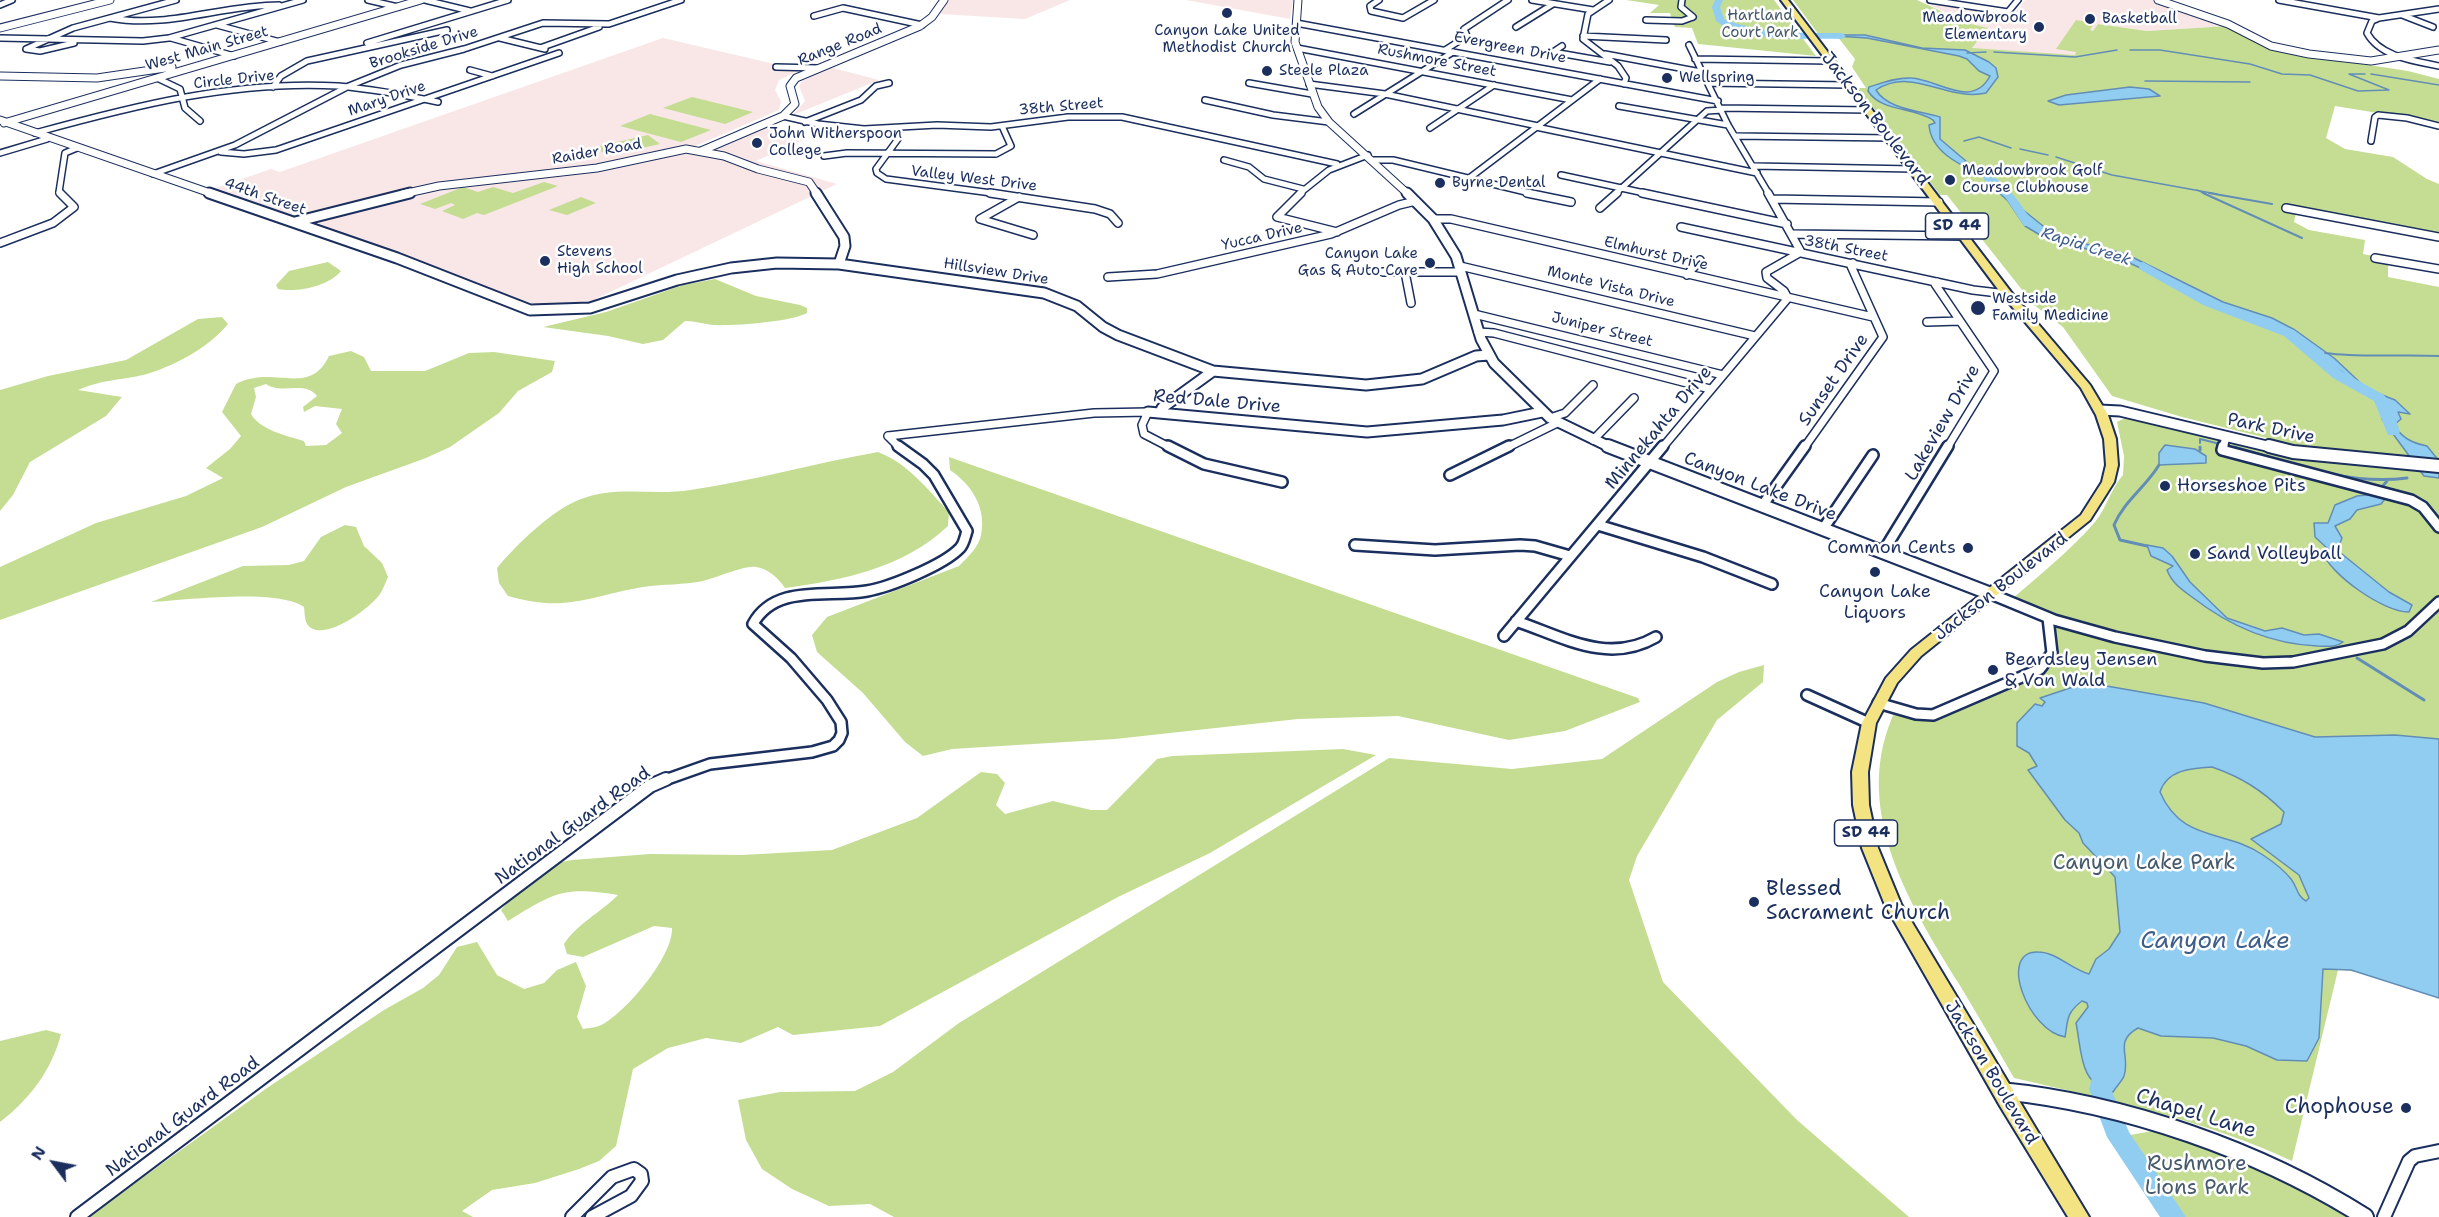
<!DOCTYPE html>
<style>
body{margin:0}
#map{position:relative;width:2439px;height:1217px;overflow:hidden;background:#fff;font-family:"Shantell Sans",sans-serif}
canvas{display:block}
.north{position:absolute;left:24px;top:1133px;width:60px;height:60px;-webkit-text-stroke:4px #fff;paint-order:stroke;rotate:302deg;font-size:16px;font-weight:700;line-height:24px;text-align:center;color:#1b2f5e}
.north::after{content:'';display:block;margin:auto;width:21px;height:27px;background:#1b2f5e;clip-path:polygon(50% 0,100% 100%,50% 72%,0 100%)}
</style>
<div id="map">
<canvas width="2439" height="1217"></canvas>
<div class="north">N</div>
</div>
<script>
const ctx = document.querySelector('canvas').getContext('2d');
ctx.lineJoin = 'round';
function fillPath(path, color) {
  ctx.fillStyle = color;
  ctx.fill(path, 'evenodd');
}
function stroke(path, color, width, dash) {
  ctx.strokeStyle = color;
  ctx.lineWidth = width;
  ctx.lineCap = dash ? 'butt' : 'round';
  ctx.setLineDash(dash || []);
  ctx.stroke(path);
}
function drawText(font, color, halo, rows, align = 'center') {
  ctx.font = font + ' "Shantell Sans",sans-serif';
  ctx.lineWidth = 5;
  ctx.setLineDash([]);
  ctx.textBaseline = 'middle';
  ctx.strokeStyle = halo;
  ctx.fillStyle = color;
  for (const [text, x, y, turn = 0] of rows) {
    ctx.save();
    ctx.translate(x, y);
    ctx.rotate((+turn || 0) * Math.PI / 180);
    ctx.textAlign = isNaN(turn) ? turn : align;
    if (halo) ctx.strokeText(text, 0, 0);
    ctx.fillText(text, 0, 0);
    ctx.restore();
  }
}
const built = new Path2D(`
 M949,0H1070L1025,19L940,14Z
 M1186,0H1293L1290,19Z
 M2025,0H2153L2228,26L2147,31L2098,24L2075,55L1989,51L1972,48L1988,28L1967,23L1922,1L2014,14Z
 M663,38L800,70L779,80L775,90L781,101L779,110L695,146L667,149L598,165L436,183L309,213L290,214L216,188L271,169L280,172Z
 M829,67L879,80L793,115L805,101L799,86L802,81Z
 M759,126L807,138L756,161L837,184L587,303L561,306L513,301L315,222L457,185L574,174L705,148Z`);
const green = new Path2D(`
 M1626,0H1774L1816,56L1698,44L1692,28L1675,27L1670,13H1650L1659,5Z
 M1793,0H1917L1967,23L1988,28L1972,48L2075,55L2076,52L2056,49L2076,20L2094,23L2090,30L2093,31L2098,24L2147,31L2228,26L2260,44L2284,52L2408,71L2439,79V123L2335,106L2326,138L2345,149L2393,157L2427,179L2439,184V235L2296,213L2294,222L2309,230L2365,240L2363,254L2388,259V277L2439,287V462L2299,446L2182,417L2112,396L2063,327L2034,305L1947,195H1940L1858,88H1866L1852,67L1855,59L1837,36L1819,35Z
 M692,97L753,112L725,124L663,108Z
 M650,114L711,130L681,142L620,126Z
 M648,135L660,144L607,156L596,147Z
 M544,182L558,186L484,215L477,213L463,219L442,211L455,205L451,203L435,209L420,204L463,187L478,192L493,187L513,193Z
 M581,197L596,203L567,215L549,210Z
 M328,262L341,271C329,286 297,293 278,289L276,285L289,271Z
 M715,279L756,296L800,305L807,308V313C790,322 734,326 713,325C704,324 695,321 685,321L663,340L643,344L608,336L543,327L606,312L683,285Z
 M222,317L228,324C209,347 178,364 150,373C124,381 105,378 78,390L122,397L106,416L30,462L13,495L0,511V390L48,376L126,360L198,319Z
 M351,351L364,357L371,371H425L469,353L494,352L555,361L552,372L518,391L499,413L450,447L426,458L346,487L262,527L0,620V567L96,523L186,496L223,478L206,468L230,449L241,436L222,412L236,384C274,364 309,398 329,356ZM266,384C281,395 305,380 317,396L303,407L304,412L315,406L342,409L336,424L342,433L326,445L306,446L304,441C287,436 260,430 251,414L256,397L254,388Z
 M2127,417L2259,448L2439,471V998C2407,986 2372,971 2338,970L2292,1161C2204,1120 2109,1100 2014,1078C1996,1047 1978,1015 1959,984C1908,902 1849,806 1896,709L1928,715L2048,663V618L2010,601C2038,576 2070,551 2095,522C2107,507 2111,488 2123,475L2124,456L2117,422Z
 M878,452C909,464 927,489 949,512L948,526C903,568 844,580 785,588C778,578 769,569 756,567C745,565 716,578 703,581C684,585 663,584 643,587C589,596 566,613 508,596L499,583L497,568C516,545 553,509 581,499C616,485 653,496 690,490C753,481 815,463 878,452Z
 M949,457L1638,698L1640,702L1565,731L1509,740L1398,716L1298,719L1115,739L952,749L923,756L905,742L863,693L817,652L812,635L827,617L959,566C967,558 979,547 981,535C987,508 971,484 950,470Z
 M345,525L356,527L364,546L382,563L388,577C386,582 383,589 380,594C370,608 329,639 311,628C304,624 305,614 304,607C278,588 185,600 151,602L243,566L289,565L304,561L321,537Z
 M1764,665L1763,682L1717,720L1637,856L1629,880L1663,982L1797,1120L1909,1217H894L870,1204L829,1206L792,1189L762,1169L746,1140L738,1100L780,1092L855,1091L893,1072L959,1023L1389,758L1512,769L1602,759L1717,682L1739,672Z
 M1343,749L1376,755L1210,853L1118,897L880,1026L793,1035L778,1027L741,1043L706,1038L668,1048L633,1069L616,1146L599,1161L579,1169L535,1183L492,1190L462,1211L473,1217H88L267,1088L384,1010L423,988L439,975L457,947L477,942L497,975L524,989L544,983L557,970L576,962L586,986L577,1017L583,1029C590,1028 599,1027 605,1023C629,1008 673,956 672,928L654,926L583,957L567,954L564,944C578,923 600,913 618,895C562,886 554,893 508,921L501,910L535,873L552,864L572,860L650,854L742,855L832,850L917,818L981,772L997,774L1005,783L996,805L1005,814L1053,801L1091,810H1107L1157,759L1172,756Z
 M46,1030L61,1034C52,1070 29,1100 0,1122V1041Z
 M2169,1128L2365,1217H2174L2119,1137Z`);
const water = new Path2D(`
 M1820,35H1865L1922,48L1965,50L1989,62L1996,68L1998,77L1986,93C1948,102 1912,66 1876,90C1887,109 1920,111 1940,117V139L1973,167L2001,184L2012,201L2048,230L2070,240L2126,254L2223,302L2272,318L2295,330L2334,358L2367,389L2395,400L2410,414L2398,412L2401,419L2394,425C2402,438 2412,443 2427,446L2439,461V478L2424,476L2382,419L2383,413L2390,407L2357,389L2354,382L2341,371L2280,326L2216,303L2123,260L2040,235L2025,226L2008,201L1988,183L1987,178C1965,167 1931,154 1929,125L1935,123L1933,120C1914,107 1881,112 1868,91L1869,87C1882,83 1897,77 1911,78C1938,79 1972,110 1990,76L1979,71L1967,59L1959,56L1867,38Z
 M2130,87L2149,89L2160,96L2059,105L2048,101L2066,95Z
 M2165,445L2195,449L2206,456V463L2159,465V453Z
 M2374,494L2385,499L2381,504L2357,510L2350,519L2335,526L2342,538L2337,550L2389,592L2412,605L2409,612C2385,613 2329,574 2322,551L2328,549L2315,537L2314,523H2328L2335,505L2357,496Z
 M2147,545L2163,548L2172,556L2190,582L2227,618L2265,631L2282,628L2304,635L2319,634L2343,642C2336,648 2326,646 2317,646C2270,644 2228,625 2192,597C2181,589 2172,583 2167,570L2173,566L2151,556Z
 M2079,685H2101L2204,703L2315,737L2395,735L2439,739V998L2351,970L2323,969L2319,1038L2307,1061L2277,1060L2246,1046L2213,1038L2161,1036L2138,1028C2113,1042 2131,1056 2124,1076C2122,1081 2116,1087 2113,1092C2079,1085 2082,1052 2076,1023L2088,1007L2087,1003L2082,1001C2066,1013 2068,1020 2065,1037C2028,1031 1997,951 2038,952C2056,952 2071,969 2089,974L2096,959L2109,949L2120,932L2115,877L2083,843L2079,833L2065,820L2028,770L2037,766L2029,753L2017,746V723L2035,704L2042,706L2045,702L2040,698ZM2212,767C2241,777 2262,790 2284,812L2281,824L2251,839L2299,875L2309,898L2306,901C2296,895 2298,888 2291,879C2284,870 2272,861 2263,855C2225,829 2182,843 2160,792C2167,770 2191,768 2212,767Z`);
const streamFar2 = new Path2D(`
 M2130,50H2160L2250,64L2282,74L2310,75L2358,91L2389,90L2349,74H2365
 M1994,52L2075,57L2117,50
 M1967,53L1986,52
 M2371,74L2439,85
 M2145,81L2250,82
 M1964,141L1979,137L2011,148
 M2020,149L2048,155
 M2056,157L2112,175L2217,194
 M2197,190L2206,194`);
const streamFar1 = new Path2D(`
 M2203,193L2302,238
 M2209,193L2272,204
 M2325,353C2363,358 2400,354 2439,356
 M2200,443V439L2216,443
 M2234,447L2236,448`);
const stream = new Path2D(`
 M2200,447V450
 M2234,447C2290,463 2348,486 2407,478
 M2382,487L2387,481
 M2147,546L2120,540L2114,525C2124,501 2145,488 2159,465
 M2357,658L2424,700`);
const river = new Path2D(`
 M1715,0H1723L1720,7L1724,19C1762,34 1802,33 1842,33L1846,36L1842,39C1807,38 1744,43 1716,21L1712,7Z
 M1984,176C2003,173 2024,210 2034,224L2032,226H2024L2005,197L1984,180Z
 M2143,262L2211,299L2294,330L2343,372L2384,395L2391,404L2400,432L2398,435H2388L2374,401L2333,378L2284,336L2203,305L2139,269V263Z
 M2104,1059L2112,1062L2115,1068L2111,1089L2129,1132L2186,1217H2160L2107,1137L2089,1089L2096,1062Z`);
const streetFar3 = new Path2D(`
 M368,0L398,7
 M425,0L470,11
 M1379,0L1370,6L1371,11L1403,18L1434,0
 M1532,0L1593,10
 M1609,0L1588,14L1583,39L1618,66L1626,78L1624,84
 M1682,0L1681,7L1693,17
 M1930,0L2008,12L2018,0
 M2279,0L2379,18
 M0,5L12,0
 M2439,9L2379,18L2372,21L2367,33C2380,57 2415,61 2439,66
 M2402,15L2433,27
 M814,16L843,8L922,25
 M110,18C168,29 221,5 279,5
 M1646,20L1682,21L1693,17
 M1296,23L1718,101
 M217,25L280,42
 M1516,27L1553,4
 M1583,36L1666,40
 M0,38L143,41L169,38L303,0
 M171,38L234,56
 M500,38L545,49
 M74,43L40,51L26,49L73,28L176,0
 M367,43L508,0
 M1689,45L1728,125L1769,194
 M1562,46L1553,52L1610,62
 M540,48L599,27
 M1297,48L1572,100
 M1445,50L1467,36L1464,29L1508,0
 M1605,54L1701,72
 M1695,59L1830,61
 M776,67L818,68
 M470,70L492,76
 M157,78L180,89L185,108L200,121
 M1249,83L1312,94
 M1708,83L1848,85
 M1309,84L1385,94L1538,126
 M273,87L281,76L307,61L447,30
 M1205,100L1273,115L1329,122
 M1619,106L1728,125
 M1721,108L1868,110
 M1354,114L1453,52
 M783,116L818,124L864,129L937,125L991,127L1068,117H1122L1337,164
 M805,122L861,100L876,86L889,83
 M1536,127L1757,173
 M895,128L898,139L876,169L877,173L886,179L999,194
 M1430,128L1494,85
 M35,133C133,106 235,80 338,86C372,89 405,95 438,102
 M1736,136L1890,138
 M2371,141L2375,117L2378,115L2407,118L2439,126
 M221,152L244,154L276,150L559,53
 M0,153L47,139
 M824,156L847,153L996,154L1011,146L1002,126
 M1224,160L1249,167L1264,179L1303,189
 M1374,160H1393L1534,194
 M1754,166L1913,169
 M153,174L235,145L349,86L401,65L464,49L543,23L609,24L681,0
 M1561,175L1649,194
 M1468,179L1600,79
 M61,194L59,192L65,153L77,148
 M1299,194L1329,170L1368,155
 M1615,194L1707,111L1722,110`);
const streetFar2 = new Path2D(`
 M990,193L1095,209L1110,214L1118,223
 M1301,193L1277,217L1337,232
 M1527,193L1571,202
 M1642,193L1787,224
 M1019,197L980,219L1033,235
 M1772,199L1939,202
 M1600,208L1617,193
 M2286,208L2439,237
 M1433,219H1451L1873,317
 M1681,227L1973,290L2007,294
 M1793,234L1964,236
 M0,243L53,223L74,207L60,193
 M2375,258L2439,269
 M1460,266L1755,336
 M1383,272H1461
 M1405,272L1411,303
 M1687,275L1700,260
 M1108,277L1157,274L1331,234L1399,205L1416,201
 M1937,282L1935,284L1994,371L1947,448
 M1474,314L1723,375
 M1927,322L1960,321
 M1478,332L1494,333L1710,389
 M1550,418L1565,413L1593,385
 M888,436L1094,413L1148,412L1142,425L1144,434L1171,448
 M888,436L900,448
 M1593,440L1634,398
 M1506,448L1557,423
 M1662,448L1788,298L1784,291L1767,278L1766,272L1801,252L1768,193
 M1804,448L1883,337L1851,266L1853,263
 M2223,448L2226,437`);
const streetFar1 = new Path2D(`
 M1168,446L1204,464L1282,482
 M2223,446L2222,450L2411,500L2423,507L2439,527
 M1450,475L1509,446
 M1762,506L1805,446
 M1598,525L1703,557L1772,584
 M1823,529L1873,455
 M1355,545L1435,550L1520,545L1535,546L1570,556
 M1883,552L1948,446
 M1991,594L2054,620L2115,637L2205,656L2263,663L2293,662L2383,644L2408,631L2439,602
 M1516,621C1563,637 1608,665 1656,637
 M1504,636L1663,446
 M1807,695L1869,723
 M1878,703L1916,714L1933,715L2040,669L2052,653L2048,618
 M662,781L710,764L812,752L833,746L839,740L842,733L841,722L827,700L791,658L753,624C775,583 829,598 867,591C890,587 944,565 960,548C964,544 965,537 967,531L934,475L923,464L898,446`);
const street = new Path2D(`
 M77,1217L650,786L666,779
 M572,1217L612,1177L634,1169L641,1174L642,1181L631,1196L592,1217
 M2384,1217L2409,1161L2415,1156L2439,1151`);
const secondaryFar3 = new Path2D(`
 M1298,0L1295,42L1318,107L1329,122L1408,194
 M2158,0L2228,24L2271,46L2309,54L2371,61L2439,50
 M0,28L110,0
 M0,76L97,78L172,67
 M0,120L213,194
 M4,123L421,0
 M701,151L783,116L795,104L790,86L796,78L920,26L932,17L944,0
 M403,194L439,186L597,168L686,149L724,156L758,169L809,182L817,194`);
const secondaryFar2 = new Path2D(`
 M209,193L397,258L530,310L590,308L677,280L731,268L777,263L839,264L1044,293L1077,306L1103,327L1118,335L1213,371L1366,385L1422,379L1476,356L1489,355
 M816,193L844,237L845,246L839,264
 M1407,193L1433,219L1456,256L1481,339L1494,363L1550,418L1612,448
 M295,222L410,193
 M2099,410L2120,411L2275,448
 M1148,412L1367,432L1503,420L1542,412
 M1160,413L1162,408L1213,371`);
const secondaryFar1 = new Path2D(`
 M1608,446L1991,594
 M2269,446L2293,452L2439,466`);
const secondary = new Path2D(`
 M2001,1091C2124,1103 2261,1151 2365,1217`);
const primary = new Path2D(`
 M1781,0H1788L2011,292L2090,385L2108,415L2116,439L2118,465L2114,482L2090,520L1921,656L1897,683L1876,723L1868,772L1869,805L1878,848L1901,904L2089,1217H2068L2000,1106L1885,905L1862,848L1853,805L1852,772L1862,723L1886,678L1911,650L2081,515L2102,482L2106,465L2104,439L2096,415L2081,388L2003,296Z`);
const markers = [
 [1227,13,6,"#1b2f5e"],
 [2090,19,6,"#1b2f5e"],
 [2039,27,6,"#1b2f5e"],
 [1267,71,6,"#1b2f5e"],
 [1667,78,6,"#1b2f5e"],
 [757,143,6,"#1b2f5e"],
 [1950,180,6,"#1b2f5e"],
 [1440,183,6,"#1b2f5e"],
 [545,261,6,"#1b2f5e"],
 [1430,263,6,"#1b2f5e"],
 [1978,308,8,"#1b2f5e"],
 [2165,486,6,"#1b2f5e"],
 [1968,548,6,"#1b2f5e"],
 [2195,554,6,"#1b2f5e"],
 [1875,572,6,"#1b2f5e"],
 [1993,670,6,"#1b2f5e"],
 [1754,902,6,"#1b2f5e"],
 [2406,1108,6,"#1b2f5e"]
];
const farParknames = [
 ["Hartland",1760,16],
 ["Court Park",1760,33]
];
const farPoinames = [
 ["Meadowbrook",2027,18,"right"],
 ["Elementary",2027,35,"right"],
 ["Basketball",2102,19],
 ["Canyon Lake United",1227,31,"center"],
 ["Methodist Church",1227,48,"center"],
 ["Steele Plaza",1279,71],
 ["Wellspring",1679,78],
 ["John Witherspoon",769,134],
 ["College",769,151],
 ["Meadowbrook Golf",1962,171],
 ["Course Clubhouse",1962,188],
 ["Byrne Dental",1452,183],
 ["Stevens",557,252],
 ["High School",557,269],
 ["Canyon Lake",1418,254,"right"],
 ["Gas & Auto Care",1418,271,"right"],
 ["Westside",1992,299],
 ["Family Medicine",1992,316]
];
const farStreetnames = [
 ["Range Road",840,45,-22],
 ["Brookside Drive",424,48,-17],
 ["Evergreen Drive",1510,48,11],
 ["West Main Street",207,49,-16],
 ["Rushmore Street",1437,61,11],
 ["Circle Drive",234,80,-6],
 ["Mary Drive",387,99,-19],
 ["38th Street",1061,107,-5],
 ["Raider Road",597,152,-10],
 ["Valley West Drive",974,179,7],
 ["44th Street",265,197,19],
 ["Yucca Drive",1262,237,-13],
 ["38th Street",1846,249,11],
 ["Elmhurst Drive",1656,254,13],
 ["Hillsview Drive",996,272,9],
 ["Monte Vista Drive",1611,287,14],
 ["Juniper Street",1602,330,14]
];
const shields = [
 [1957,226,63],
 [1866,833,63]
];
const shieldNames = [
 ["SD 44",1957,226],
 ["SD 44",1866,833]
];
const farWaternames = [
 ["Rapid Creek",2086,247,18]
];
const streetNames = [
 ["Jackson Boulevard",1875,119,52],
 ["Sunset Drive",1834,380,-55],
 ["Red Dale Drive",1217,402,5],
 ["Lakeview Drive",1943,423,-60],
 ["Minnekahta Drive",1659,428,-50],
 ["Park Drive",2271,429,12],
 ["Canyon Lake Drive",1760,487,21],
 ["Jackson Boulevard",2001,587,-38],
 ["National Guard Road",573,826,-36],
 ["Jackson Boulevard",1991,1073,59],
 ["National Guard Road",183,1117,-37]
];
const poiNames = [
 ["Horseshoe Pits",2177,486],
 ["Common Cents",1956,548,"right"],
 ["Sand Volleyball",2207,554],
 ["Canyon Lake",1875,592,"center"],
 ["Liquors",1875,613,"center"],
 ["Beardsley Jensen",2005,660],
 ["& Von Wald",2005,681]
];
const nearParknames = [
 ["Canyon Lake Park",2144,864],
 ["Rushmore",2197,1165],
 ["Lions Park",2197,1189]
];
const nearPoinames = [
 ["Blessed",1766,890],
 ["Sacrament Church",1766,914],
 ["Chophouse",2394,1108,"right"]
];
const nearStreetnames = [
 ["Chapel Lane",2196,1114,17]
];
const nearWaternames = [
 ["Canyon Lake",2215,942]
];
fillPath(built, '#f8e7e6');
fillPath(green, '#c5dd93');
fillPath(water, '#91cdf1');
stroke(water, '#628eb6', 1.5);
stroke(streamFar2, '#628eb6', 1.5);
stroke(streamFar1, '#628eb6', 2);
stroke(stream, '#628eb6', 3);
fillPath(river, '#91cdf1');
stroke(streetFar3, '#1b2f5e', 8);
stroke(streetFar2, '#1b2f5e', 10);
stroke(streetFar1, '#1b2f5e', 14);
stroke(street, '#1b2f5e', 16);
stroke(secondaryFar3, '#1b2f5e', 9);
stroke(secondaryFar2, '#1b2f5e', 13);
stroke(secondaryFar1, '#1b2f5e', 16);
stroke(secondary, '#1b2f5e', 20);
stroke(primary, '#1b2f5e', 4);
stroke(streetFar3, '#fff', 5);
stroke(streetFar2, '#fff', 7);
stroke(streetFar1, '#fff', 9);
stroke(street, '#fff', 12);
stroke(secondaryFar3, '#fff', 7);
stroke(secondaryFar2, '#fff', 9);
stroke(secondaryFar1, '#fff', 12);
stroke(secondary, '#fff', 16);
fillPath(primary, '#f4e382');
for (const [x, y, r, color] of markers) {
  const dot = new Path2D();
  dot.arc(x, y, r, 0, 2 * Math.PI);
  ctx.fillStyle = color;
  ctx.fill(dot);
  stroke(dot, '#fff', 2);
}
drawText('15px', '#465a6b', '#fff', farParknames);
drawText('15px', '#1b2f5e', '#fff', farPoinames, 'left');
drawText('15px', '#1b2f5e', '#fff', farStreetnames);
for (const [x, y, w] of shields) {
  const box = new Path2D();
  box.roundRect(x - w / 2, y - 13, w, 26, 4.5);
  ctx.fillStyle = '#fff';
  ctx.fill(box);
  stroke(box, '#1b2f5e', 1.5);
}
drawText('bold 16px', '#1b2f5e', null, shieldNames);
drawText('italic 16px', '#3e5e8a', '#fff', farWaternames);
drawText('18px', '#1b2f5e', '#fff', streetNames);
drawText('18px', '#1b2f5e', '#fff', poiNames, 'left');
drawText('21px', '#465a6b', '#fff', nearParknames);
drawText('21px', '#1b2f5e', '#fff', nearPoinames, 'left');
drawText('21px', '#1b2f5e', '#fff', nearStreetnames);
drawText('italic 24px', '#3e5e8a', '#fff', nearWaternames);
</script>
